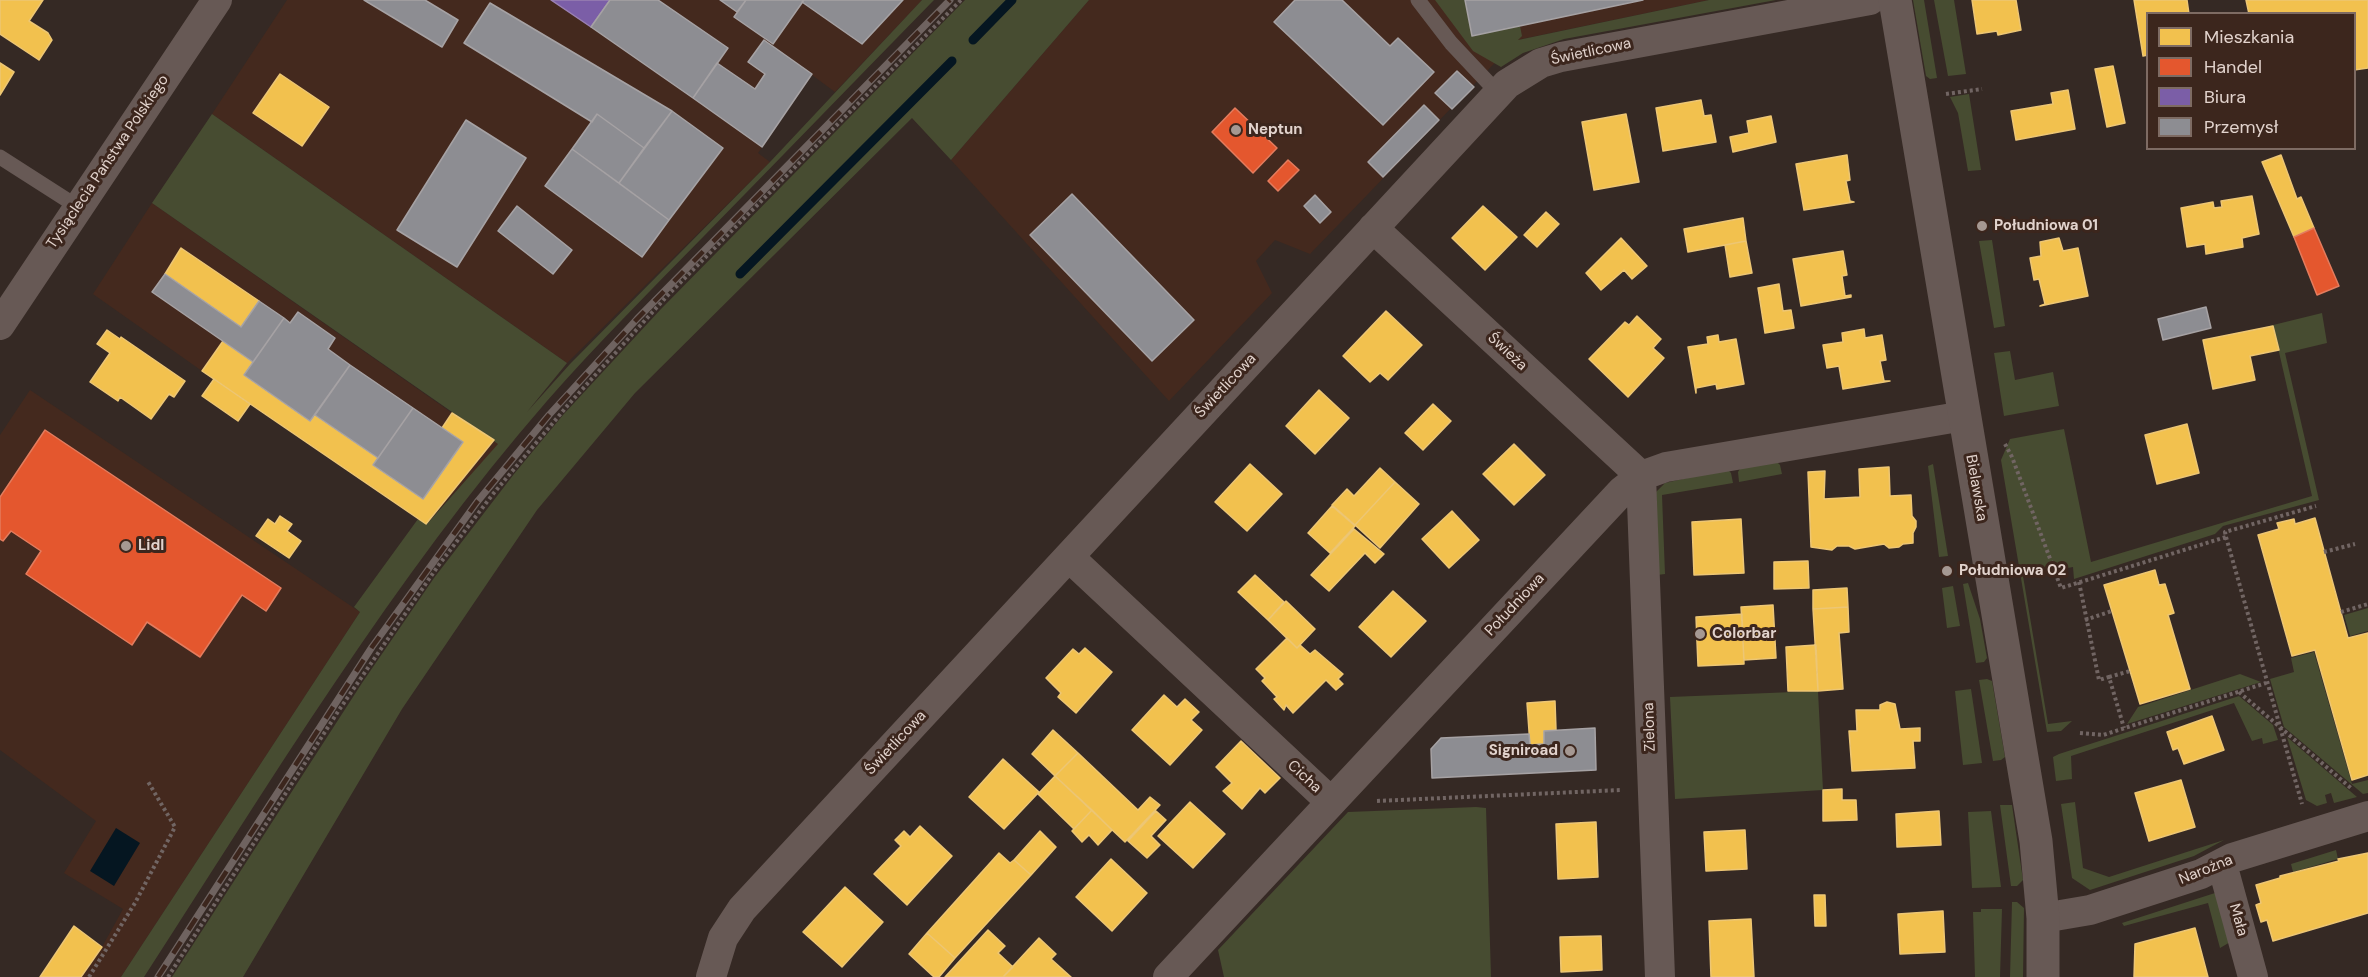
<!DOCTYPE html>
<meta charset="utf-8">
<style>
body{margin:0}
#map{position:relative;width:2368px;height:977px;overflow:hidden;background:#352924;font-family:"DM Sans",sans-serif}
canvas{display:block}
.legend{position:absolute;left:2146px;top:12px;width:210px;height:138px;box-sizing:border-box;background:#3c261d;border:2px solid #7e6b63;margin:0;padding:8px 10px;list-style:none;font-size:18px;color:#e2d3cd}
.legend li{display:flex;align-items:center;gap:12px;height:30px}
.legend b{width:30px;border:2px solid #7e6b63}
</style>
<div id="map">
<canvas width="2368" height="977"></canvas>
<ul class="legend">
<li><b style="height:16px;background:#f2c14e"></b>Mieszkania</li>
<li><b style="height:16px;background:#e4572e"></b>Handel</li>
<li><b style="height:16px;background:#7b5ea7"></b>Biura</li>
<li><b style="height:16px;background:#8d8d92"></b>Przemysł</li>
</ul>
</div>
<script>
const ctx = document.querySelector('canvas').getContext('2d');
ctx.lineJoin = 'round';
function fillPath(path, color) {
  ctx.fillStyle = color;
  ctx.fill(path, 'evenodd');
}
function stroke(path, color, width, dash) {
  ctx.strokeStyle = color;
  ctx.lineWidth = width;
  ctx.lineCap = dash ? 'butt' : 'round';
  ctx.setLineDash(dash || []);
  ctx.stroke(path);
}
function drawText(font, color, halo, rows, align = 'center') {
  ctx.font = font + ' "DM Sans",sans-serif';
  ctx.lineWidth = 6;
  ctx.setLineDash([]);
  ctx.textBaseline = 'middle';
  ctx.strokeStyle = halo;
  ctx.fillStyle = color;
  for (const [text, x, y, turn = 0] of rows) {
    ctx.save();
    ctx.translate(x, y);
    ctx.rotate((+turn || 0) * Math.PI / 180);
    ctx.textAlign = isNaN(turn) ? turn : align;
    if (halo) ctx.strokeText(text, 0, 0);
    ctx.fillText(text, 0, 0);
    ctx.restore();
  }
}
const built = new Path2D(`
 M287,0H922L835,92L812,75L758,153L770,162L567,363L212,114Z
 M1089,0H1709L1517,40L1310,254L1275,240L1256,261L1272,293L1169,401L951,160Z
 M152,203L452,413L499,444L426,524L202,371L93,294Z
 M30,390L360,612L121,977H81L102,947L123,909L64,873L96,821L0,750V435Z`);
const green = new Path2D(`
 M922,0H934C857,79 781,157 704,236C651,290 597,344 547,401C393,578 271,781 144,977H121L360,612L354,607L418,519L427,524L498,444L152,203L212,114L567,363L527,412L570,364L770,162Z
 M965,0H1089L951,160L912,118L635,393L537,510L402,709L243,977H172L362,683L434,578L514,474L563,415L661,309Z
 M1435,0H1465L1472,36L1520,26L1522,36L1518,40L1709,0H1776L1564,39L1523,53L1501,67L1473,51Z
 M1913,0H1924L1937,78L1930,79L1926,76Z
 M1934,0H1954L1966,74L1948,76Z
 M1969,94L1981,170L1968,171L1958,113L1950,97Z
 M1992,240L2005,326L1994,328L1979,241Z
 M2322,313L2327,343L2285,353L2319,500L2223,526L2215,534L2074,579L2073,567L2023,576L2048,724L2072,721L2061,731L2047,732L2001,460L2010,439L2064,429L2091,562L2312,496L2273,326L2265,327Z
 M2010,351L2015,380L2053,372L2059,406L2004,416L1994,353Z
 M1776,461L1780,465L1782,474L1739,482L1738,472L1741,467Z
 M1933,464L1948,556L1939,557L1928,466Z
 M1727,469L1731,473L1733,483L1662,495L1665,574L1657,575L1656,492L1665,483Z
 M1968,583L1980,619L1987,658L1984,662L1976,663L1963,584Z
 M1953,586L1960,626L1947,628L1942,588Z
 M2368,608V631L2350,636L2344,615Z
 M2314,652L2352,784L2368,780V793L2363,794L2284,727L2270,679L2294,672L2291,658Z
 M2240,674L2261,682L2127,724L2138,707Z
 M1987,679L1992,681L2005,757L2001,760L1993,761L1979,680Z
 M1971,689L1982,763L1963,765L1955,691Z
 M1818,691L1823,790L1675,799L1670,697Z
 M2239,696L2273,725L2278,740L2263,744L2262,738L2252,741L2234,703L2071,756L2072,779L2056,781L2053,757L2059,754Z
 M2287,737L2357,797L2334,803L2331,793L2325,795L2327,803L2317,806L2306,800Z
 M2075,802L2083,868L2109,877L2224,840L2194,856L2090,890L2072,878L2061,804Z
 M2000,805H2012L2023,880L2017,886H2011Z
 M1476,807L1486,808L1491,977H1224L1218,950L1348,812Z
 M1991,811L2001,887L1972,888L1968,812Z
 M2336,850L2338,859L2293,872L2291,864Z
 M2215,893L2232,941L2220,948L2208,903L2124,926L2122,923Z
 M2012,902H2017L2024,908L2023,977H2010Z
 M1981,909H2002L2000,977H1975L1973,912H1981Z`);
const water = new Path2D(`
 M116,828L140,843L114,886L90,871Z`);
const homes = new Path2D(`
 M0,0H43L29,21L48,33L52,40L39,60L0,34Z
 M1972,0H2016L2021,30L1998,35L1997,31L1977,34Z
 M2134,0H2187L2189,14H2148V55L2143,56Z
 M2246,0H2368V68L2354,70V14H2249Z
 M0,63L14,72L0,95Z
 M2113,66L2125,123L2107,127L2095,69Z
 M280,74L329,107L302,146L253,113Z
 M2068,90L2075,129L2016,140L2011,111L2053,104L2051,93Z
 M1701,100L1704,116L1711,115L1716,142L1663,151L1656,108Z
 M1626,114L1639,182L1594,190L1582,122Z
 M1771,116L1776,142L1733,152L1730,137L1749,133L1747,121Z
 M1847,155L1850,180L1846,181L1850,201L1854,202L1804,210L1796,164Z
 M2281,155L2297,199L2301,197L2314,228L2294,237L2262,162Z
 M2252,196L2259,234L2242,238L2243,247L2206,254L2205,244L2187,247L2181,208L2213,202L2214,208L2222,207L2221,201Z
 M1483,206L1517,237L1485,270L1452,238Z
 M1546,212L1559,224L1537,247L1524,235Z
 M1743,218L1746,241L1688,252L1684,229Z
 M1621,238L1647,266L1632,279L1624,270L1601,290L1586,273Z
 M2059,238L2063,251L2078,248L2088,296L2040,306L2045,304L2039,279L2034,280L2030,258L2041,256L2040,242Z
 M1746,241L1752,273L1730,277L1725,245Z
 M181,248L259,301L241,327L165,274Z
 M1843,251L1847,275L1842,276L1845,296L1851,295V297L1801,306L1793,259Z
 M1779,284L1783,311L1791,310L1794,328L1765,333L1758,288Z
 M1386,311L1422,345L1388,380L1380,373L1370,382L1343,356Z
 M1637,316L1661,339L1653,348L1664,358L1628,397L1589,359L1625,322L1629,325Z
 M2273,326L2279,350L2250,356L2255,380L2213,389L2203,340Z
 M1864,329L1865,338L1882,335L1886,360L1880,361L1884,381H1890L1843,389L1839,366L1827,368L1823,345L1843,342L1842,333Z
 M107,330L120,339L121,337L185,381L174,397L169,394L151,419L120,397L118,401L90,382L110,353L97,344Z
 M1718,335L1719,342L1736,339L1744,384L1717,389L1716,384L1696,388V393L1688,347L1708,344L1707,337Z
 M223,341L253,362L244,375L310,421L315,415L378,458L373,465L423,499L463,442L442,428L452,413L494,440L426,524L202,371Z
 M214,379L250,404L238,421L202,396Z
 M1319,390L1349,418L1315,454L1286,426Z
 M1433,404L1451,421L1423,450L1405,433Z
 M2187,424L2199,473L2157,484L2145,435Z
 M1514,444L1545,475L1514,505L1483,474Z
 M1250,464L1282,494L1247,531L1215,502Z
 M1889,467L1890,496L1911,495L1912,516L1916,521V527L1913,533V543L1903,544L1899,547L1889,548L1884,544L1855,549L1849,546H1837L1832,550L1811,547L1808,472L1825,471L1824,499L1860,497L1859,469Z
 M1380,468L1395,482L1355,525L1332,505L1347,489L1354,496Z
 M1395,482L1419,504L1380,548L1355,525Z
 M1332,506L1355,526L1330,553L1308,533Z
 M1452,511L1479,540L1449,568L1422,539Z
 M280,516L292,524L287,531L301,541L289,558L256,536L268,519L275,524Z
 M2315,518L2348,638L2368,633V775L2352,780L2315,650L2292,656L2258,535L2279,529L2277,523L2294,519L2295,524Z
 M1741,519L1744,573L1694,575L1692,522Z
 M1354,529L1384,554L1375,563L1365,553L1329,591L1311,575Z
 M1808,561L1809,588L1774,589V562Z
 M2155,570L2159,585L2165,584L2174,613L2168,615L2190,689L2140,704L2104,585Z
 M1255,575L1284,602L1268,620L1238,592Z
 M1847,588L1848,607L1813,609V590Z
 M1393,591L1426,621L1391,657L1359,627Z
 M1286,601L1315,629L1297,648L1268,620Z
 M1773,605L1776,658L1744,660L1741,607Z
 M1848,607L1849,632L1839,633L1843,689L1818,691L1813,609Z
 M1742,614L1744,664L1698,666L1696,617Z
 M1287,638L1297,648L1300,645L1310,654L1315,650L1343,674L1338,679L1343,684L1336,690L1326,680L1293,713L1286,705L1284,710L1274,699L1277,697L1262,681L1265,678L1256,669Z
 M1816,645L1818,691H1788L1786,647Z
 M1085,648L1112,672L1076,713L1058,697L1061,693L1046,678L1073,649L1079,654Z
 M1164,695L1177,707L1185,699L1199,712L1191,720L1202,730L1170,765L1132,730Z
 M1555,701L1556,730L1544,731V744L1530,745L1527,703Z
 M1887,702L1895,704L1900,729L1920,728V741H1913L1915,768L1852,771L1849,731H1857L1856,710H1880V705Z
 M2212,716L2224,750L2184,764L2178,748L2173,750L2167,732Z
 M1053,730L1078,753L1055,776L1032,754Z
 M1241,741L1280,778L1265,793L1260,788L1242,809L1223,791L1232,783L1216,767Z
 M1078,753L1138,810L1150,797L1160,805L1125,842L1055,776Z
 M1003,759L1039,792L1004,829L969,797Z
 M1055,776L1092,810L1074,829L1038,794Z
 M2181,780L2195,827L2149,841L2135,793Z
 M1842,789V800H1856L1857,820L1823,821V790Z
 M1190,802L1225,834L1193,868L1158,836Z
 M1092,810L1112,830L1098,845L1089,835L1082,842L1072,831Z
 M1156,811L1166,820L1151,836L1160,845L1147,858L1128,841Z
 M1939,811L1941,845L1897,847L1896,814Z
 M1596,822L1598,877L1558,879L1556,824Z
 M920,826L952,856L907,905L874,874L901,846L895,840L904,831L910,837Z
 M1745,830L1747,869L1706,871L1704,832Z
 M1040,831L1056,847L1031,875L1014,860Z
 M999,853L1010,863L1014,860L1031,875L955,958L927,933Z
 M2368,853V913L2273,941L2267,920L2261,922L2256,905L2261,903L2256,885L2280,878V876L2339,861L2338,859Z
 M1111,859L1147,893L1112,931L1076,897Z
 M845,887L883,922L842,967L803,932Z
 M1814,895H1825L1826,926H1815Z
 M1943,911L1945,952L1900,954L1898,914Z
 M1751,919L1754,977H1711L1709,921Z
 M74,926L102,947L81,977H40Z
 M2195,928L2208,977H2134L2135,944Z
 M988,930L1005,946L998,953L1013,967L1003,977H945Z
 M927,933L955,958L939,977H934L909,954Z
 M1601,936L1602,970L1561,972L1560,937Z
 M1039,938L1056,954L1051,959L1071,977H1003Z`);
const shops = new Path2D(`
 M1235,108L1277,148L1253,173L1212,132Z
 M1288,160L1299,170L1278,191L1268,181Z
 M2314,228L2339,286L2317,295L2294,237Z
 M45,430L281,588L266,611L242,595L200,657L147,622L132,645L26,574L41,551L11,531L3,541L0,539V497Z`);
const offices = new Path2D(`
 M551,0H610L591,27Z`);
const industry = new Path2D(`
 M364,0H425L458,20L442,47Z
 M610,0H658L728,48L693,98L591,27Z
 M720,0H746L737,12Z
 M746,0H804L773,44L734,17Z
 M804,0H903L862,44L802,2Z
 M1295,0H1342L1390,46L1398,38L1434,72L1383,125L1274,22Z
 M1465,0H1643L1472,36Z
 M490,3L672,111L644,148L597,114L592,122L464,43Z
 M764,40L812,74L762,147L693,98L717,63L755,89L765,74L748,62Z
 M1457,71L1474,87L1452,109L1435,93Z
 M1424,105L1439,120L1383,177L1368,162Z
 M672,111L723,148L669,220L619,183Z
 M597,114L644,148L619,183L572,149Z
 M466,120L526,158L457,267L397,230Z
 M572,149L669,220L642,257L545,186Z
 M1072,194L1194,320L1152,361L1030,235Z
 M1315,195L1331,212L1320,223L1304,206Z
 M517,206L572,250L553,274L498,231Z
 M165,274L241,327L259,301L284,318L253,362L152,292Z
 M2206,307L2211,328L2163,340L2158,319Z
 M298,312L335,338L328,349L350,365L310,421L244,375L284,318L290,323Z
 M350,365L413,408L378,458L315,415Z
 M413,408L463,442L423,499L373,465Z
 M1595,728L1596,770L1432,778L1431,749L1441,738L1529,734L1530,745L1544,744V731Z`);
const stream = new Path2D(`
 M973,40L1012,0
 M740,274L952,61`);
const path = new Path2D(`
 M1946,94L1982,89
 M2005,444L2012,457L2061,588L2226,537L2225,532L2316,506
 M2226,537L2302,804
 M2324,552L2355,544
 M2079,582L2099,680L2109,677L2124,728
 M2341,612L2368,604
 M2085,620L2112,611
 M2109,677L2130,671
 M2239,692L2352,789
 M2080,733L2103,735L2266,683
 M1377,801L1621,790
 M89,977L135,903L175,827L147,780
 M168,977L339,710L438,566L493,494L568,405L668,295L961,0`);
const service = new Path2D(`
 M1418,0L1451,43L1498,93
 M0,157L78,207`);
const minor = new Path2D(`
 M1373,228L1641,476L1660,977
 M0,325L217,0
 M1069,557L1331,802
 M2222,864L2253,977
 M2043,918L2090,910L2201,874L2232,858L2368,816
 M711,977L723,938L742,909L1507,84L1541,63L1561,57L1870,0
 M1168,977L1622,491L1641,476L1666,467L1964,416`);
const tertiary = new Path2D(`
 M1895,0L2036,841L2043,918V977`);
const rail = new Path2D(`
 M158,977L372,647L477,502L549,415L637,319L950,0`);
const markers = [
 [1236,130,6,"#a59892"],
 [1982,226,6,"#a59892"],
 [126,546,6,"#a59892"],
 [1947,571,6,"#a59892"],
 [1700,634,6,"#a59892"],
 [1570,751,6,"#a59892"]
];
const streetNames = [
 ["Świetlicowa",1591,52,-12],
 ["Tysiąclecia Państwa Polskiego",108,162,-56],
 ["Świeża",1507,352,43],
 ["Świetlicowa",1226,386,-47],
 ["Bielawska",1976,488,80],
 ["Południowa",1515,605,-47],
 ["Zielona",1650,727,-92],
 ["Świetlicowa",896,743,-47],
 ["Cicha",1304,777,43],
 ["Narożna",2206,870,-22],
 ["Mała",2238,920,74]
];
const poiNames = [
 ["Neptun",1248,130],
 ["Południowa 01",1994,226],
 ["Lidl",138,546],
 ["Południowa 02",1959,571],
 ["Colorbar",1712,634],
 ["Signiroad",1558,751,"right"]
];
fillPath(built, '#44291e');
fillPath(green, '#474c31');
fillPath(water, '#051621');
fillPath(homes, '#f2c14e');
stroke(homes, '#edc674', 1.5);
fillPath(shops, '#e4572e');
stroke(shops, '#e37c5e', 1.5);
fillPath(offices, '#7b5ea7');
stroke(offices, '#9a81b2', 1.5);
fillPath(industry, '#8d8d92');
stroke(industry, '#a6a2a4', 1.5);
stroke(stream, '#051621', 9);
stroke(path, '#716563', 4, [3, 3]);
stroke(service, '#675955', 15);
stroke(minor, '#675955', 30);
stroke(tertiary, '#675955', 33);
stroke(rail, '#6f6360', 7);
stroke(rail, '#3c261d', 4.5, [14]);
for (const [x, y, r, color] of markers) {
  const dot = new Path2D();
  dot.arc(x, y, r, 0, 2 * Math.PI);
  ctx.fillStyle = color;
  ctx.fill(dot);
  stroke(dot, '#3c261d', 2);
}
drawText('15px', '#e2d3cd', '#3c261d', streetNames);
drawText('bold 15px', '#e2d3cd', '#3c261d', poiNames, 'left');
</script>
